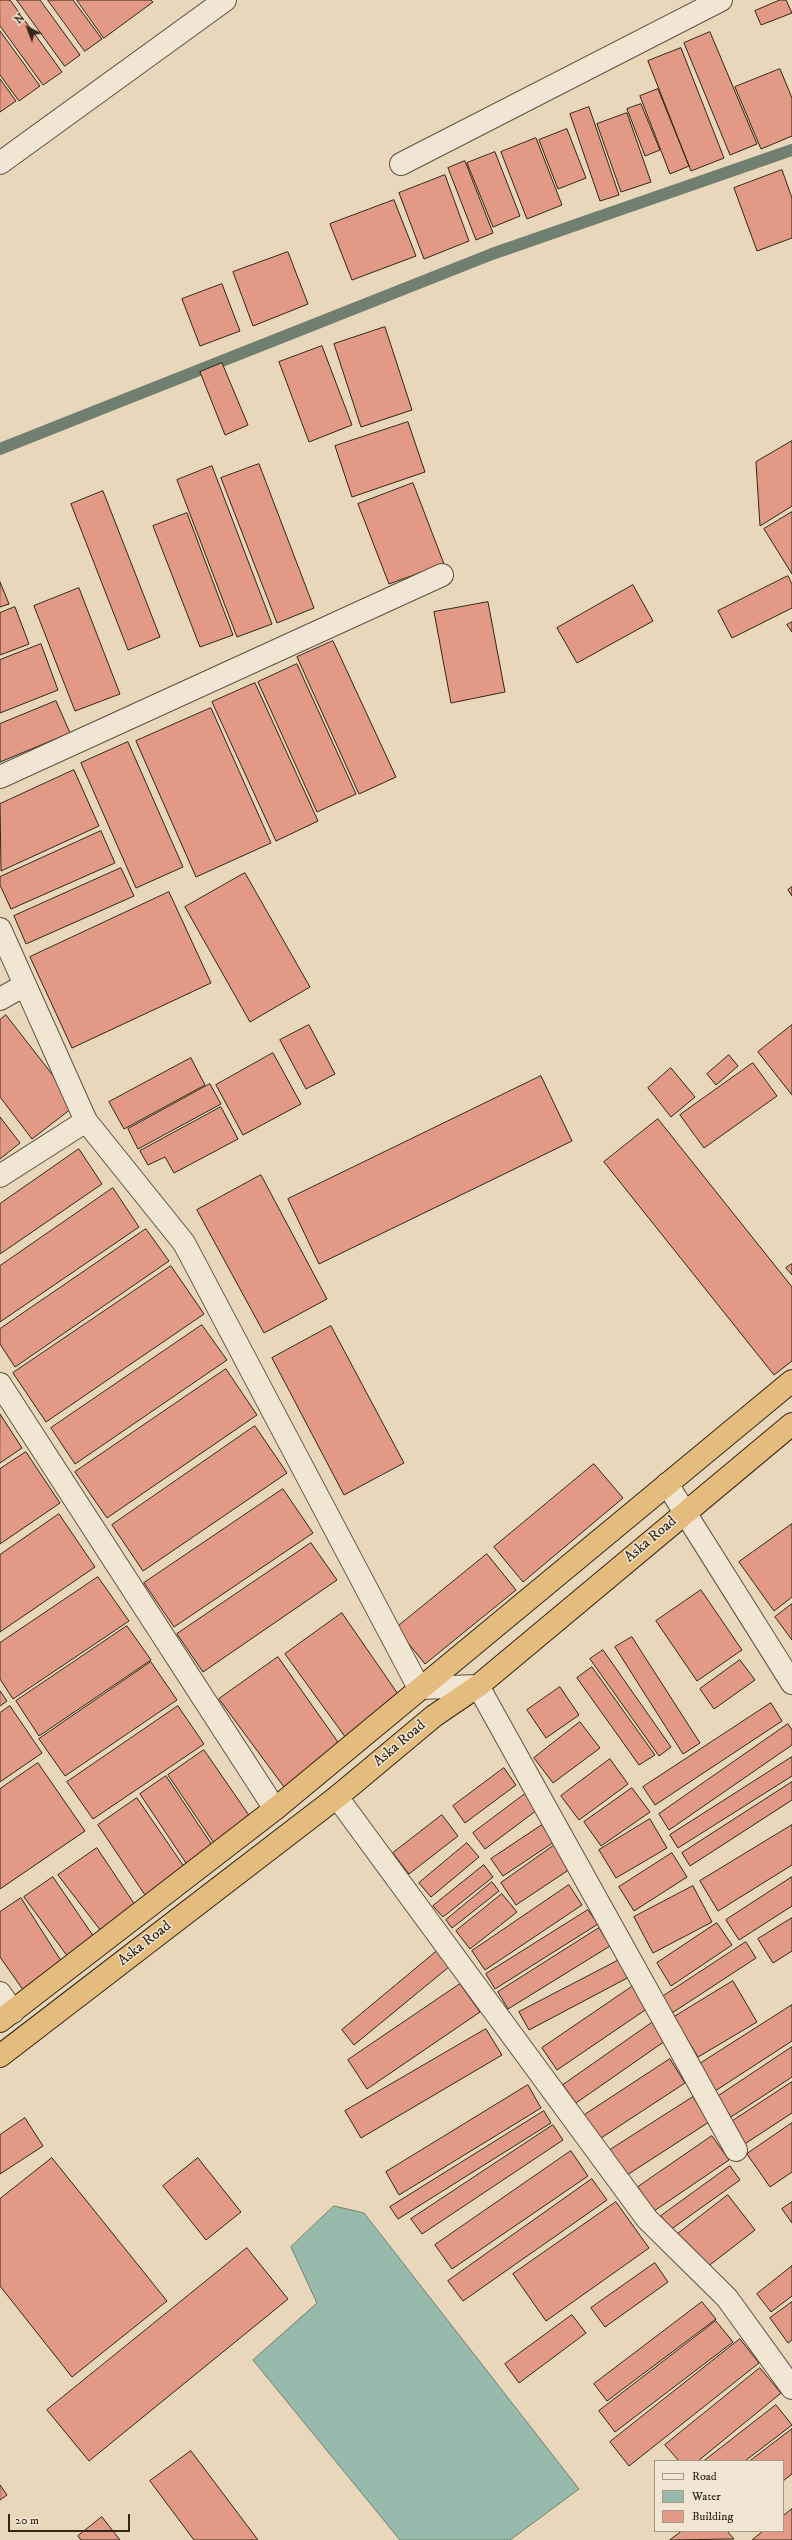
<!DOCTYPE html>
<style>
body{margin:0}
#map{position:relative;width:792px;height:2540px;overflow:hidden;background:#e9d7bc;font-family:"IM FELL DW Pica",serif}
canvas{display:block}
.legend{position:absolute;left:654px;top:2460px;width:130px;height:72px;box-sizing:border-box;background:#f1e5d3;border:1px solid #a59987;margin:0;padding:5px 7px;list-style:none;font-size:12px;color:#332616}
.legend li{display:flex;align-items:center;gap:8px;height:20px}
.legend b{width:20px;border:1px solid #a59987}
.north{position:absolute;left:8px;top:8px;width:40px;height:40px;-webkit-text-stroke:3px #f1e5d3;paint-order:stroke;rotate:318deg;font-size:11px;font-weight:700;line-height:16px;text-align:center;color:#332616}
.north::after{content:'';display:block;margin:auto;width:14px;height:18px;background:#332616;clip-path:polygon(50% 0,100% 100%,50% 72%,0 100%)}
.scale{position:absolute;left:8px;top:2514px;width:122px;height:18px;box-sizing:border-box;border:2px solid #332616;border-top:0;padding-left:5px;font-size:12px;line-height:14px;white-space:nowrap;color:#332616;-webkit-text-stroke:3px #f1e5d3;paint-order:stroke}
</style>
<div id="map">
<canvas width="792" height="2540"></canvas>
<ul class="legend">
<li><b style="height:5px;background:#f1e5d3"></b>Road</li>
<li><b style="height:11px;background:#98baac"></b>Water</li>
<li><b style="height:11px;background:#e29985"></b>Building</li>
</ul>
<div class="north">N</div>
<div class="scale">20 m</div>
</div>
<script>
const ctx = document.querySelector('canvas').getContext('2d');
ctx.lineJoin = 'round';
function fillPath(path, color) {
  ctx.fillStyle = color;
  ctx.fill(path, 'evenodd');
}
function stroke(path, color, width, dash) {
  ctx.strokeStyle = color;
  ctx.lineWidth = width;
  ctx.lineCap = dash ? 'butt' : 'round';
  ctx.setLineDash(dash || []);
  ctx.stroke(path);
}
function drawText(font, color, halo, rows, align = 'center') {
  ctx.font = font + ' "IM FELL DW Pica",serif';
  ctx.lineWidth = 3;
  ctx.setLineDash([]);
  ctx.textBaseline = 'middle';
  ctx.strokeStyle = halo;
  ctx.fillStyle = color;
  for (const [text, x, y, turn = 0] of rows) {
    ctx.save();
    ctx.translate(x, y);
    ctx.rotate((+turn || 0) * Math.PI / 180);
    ctx.textAlign = isNaN(turn) ? turn : align;
    if (halo) ctx.strokeText(text, 0, 0);
    ctx.fillText(text, 0, 0);
    ctx.restore();
  }
}
const water = new Path2D(`
 M334,2206L364,2213L579,2489L510,2540H400L253,2360L317,2303L291,2247Z`);
const stream = new Path2D(`
 M0,449L492,254L792,150`);
const building = new Path2D(`
 M0,0H10L62,72L43,85L0,26Z
 M17,0H40L80,55L65,66Z
 M48,0H73L102,39L85,51Z
 M77,0H151L153,2L104,38Z
 M780,0H786L792,13L761,25L755,11Z
 M0,31L40,86L19,101L0,75Z
 M710,32L757,144L730,155L684,43Z
 M681,48L724,158L691,171L648,61Z
 M780,69L792,98V136L761,149L735,87Z
 M0,79L16,101L0,112Z
 M658,89L689,166L670,174L640,96Z
 M641,104L660,150L645,156L627,109Z
 M589,107L619,195L600,201L570,114Z
 M627,113L651,182L621,192L597,124Z
 M567,129L586,178L558,189L539,140Z
 M536,138L562,205L527,219L501,152Z
 M495,152L520,216L493,227L467,163Z
 M465,161L493,233L476,240L448,168Z
 M782,170L792,198V238L757,251L734,188Z
 M445,175L469,241L424,259L399,193Z
 M394,200L416,256L352,280L330,224Z
 M288,252L308,304L253,326L233,272Z
 M222,284L240,331L200,346L182,299Z
 M385,327L412,410L361,427L334,344Z
 M322,346L352,425L309,442L279,362Z
 M222,363L248,425L225,435L200,372Z
 M408,422L425,472L352,497L335,446Z
 M792,441V506L760,526L756,462Z
 M259,464L314,608L277,623L221,478Z
 M212,466L272,624L237,637L177,480Z
 M413,483L444,564L389,584L358,504Z
 M103,491L160,637L128,650L71,504Z
 M792,512V574L764,529Z
 M187,513L233,635L200,647L153,526Z
 M788,576L792,584V608L732,638L718,611Z
 M0,582L9,604L0,607Z
 M633,585L653,621L577,663L557,628Z
 M79,588L120,694L75,711L34,606Z
 M488,602L505,692L451,703L434,612Z
 M15,607L29,644L0,655V613Z
 M792,622V632L787,625Z
 M333,641L396,777L359,794L297,657Z
 M41,644L58,690L0,713V660Z
 M297,664L356,794L317,812L258,682Z
 M255,683L318,821L276,841L212,702Z
 M56,701L70,733L0,762V724Z
 M211,708L271,843L196,877L136,741Z
 M128,742L183,867L136,888L81,763Z
 M74,770L99,826L1,871L0,804Z
 M101,831L115,863L11,909L0,885V877Z
 M121,868L134,896L26,944L14,916Z
 M245,873L310,987L250,1022L185,907Z
 M792,887V896L788,890Z
 M169,892L211,983L72,1048L30,957Z
 M6,1015L76,1105L32,1139L0,1097V1020Z
 M309,1025L335,1074L306,1089L280,1040Z
 M792,1025V1095L758,1052Z
 M273,1053L301,1104L243,1135L216,1085Z
 M729,1055L738,1066L716,1085L707,1074Z
 M191,1058L205,1085L124,1129L109,1102Z
 M753,1063L777,1096L704,1148L680,1115Z
 M671,1068L695,1097L671,1117L648,1088Z
 M541,1076L572,1141L319,1264L288,1199Z
 M210,1084L221,1104L138,1149L128,1129Z
 M221,1107L238,1139L174,1173L165,1157L148,1165L140,1151Z
 M0,1117L20,1143L0,1159Z
 M658,1119L792,1287V1361L774,1375L604,1162Z
 M79,1149L102,1184L0,1254V1204Z
 M261,1175L327,1299L264,1333L197,1210Z
 M113,1188L139,1227L0,1322V1266Z
 M146,1229L169,1261L15,1367L0,1344V1329Z
 M792,1264V1275L786,1268Z
 M171,1266L204,1314L46,1422L13,1373Z
 M202,1325L227,1360L75,1464L51,1428Z
 M331,1326L404,1463L344,1495L272,1358Z
 M226,1369L257,1415L107,1518L75,1472Z
 M0,1414L22,1448L0,1463Z
 M255,1426L287,1473L143,1571L112,1525Z
 M26,1452L60,1503L0,1544V1469Z
 M594,1464L623,1498L523,1582L494,1547Z
 M283,1489L313,1533L174,1627L144,1583Z
 M59,1514L95,1567L0,1632V1555Z
 M792,1524V1597L774,1611L739,1562Z
 M311,1543L337,1580L203,1672L177,1634Z
 M487,1554L516,1590L425,1664L396,1628Z
 M98,1577L129,1621L13,1699L0,1679V1643Z
 M701,1590L742,1650L697,1681L656,1621Z
 M792,1604V1640L775,1617Z
 M342,1613L400,1697L346,1738L285,1654Z
 M127,1626L151,1660L39,1736L16,1701Z
 M632,1637L700,1743L683,1754L615,1647Z
 M603,1650L671,1747L659,1756L590,1659Z
 M278,1657L340,1745L287,1791L219,1699Z
 M740,1660L755,1680L714,1709L700,1689Z
 M151,1662L177,1700L65,1776L39,1739Z
 M592,1667L655,1755L639,1765L577,1678Z
 M560,1687L579,1715L546,1738L527,1710Z
 M0,1691L7,1701L0,1706Z
 M771,1703L782,1721L655,1805L643,1787Z
 M10,1706L42,1753L0,1782V1713Z
 M178,1706L204,1744L93,1819L67,1782Z
 M580,1722L600,1748L553,1783L534,1758Z
 M788,1724L792,1730V1745L669,1830L659,1814Z
 M204,1750L255,1824L218,1849L168,1775Z
 M792,1757V1776L678,1848L670,1835Z
 M610,1759L628,1784L579,1820L561,1796Z
 M38,1763L85,1831L0,1889V1789Z
 M504,1768L516,1785L465,1823L453,1806Z
 M166,1776L216,1851L190,1869L140,1794Z
 M792,1782V1800L690,1866L682,1853Z
 M632,1788L650,1812L601,1846L584,1822Z
 M525,1794L537,1810L485,1849L473,1833Z
 M137,1798L187,1871L147,1898L98,1825Z
 M442,1815L458,1836L409,1874L393,1853Z
 M650,1819L667,1848L616,1878L599,1850Z
 M542,1825L554,1842L503,1876L491,1859Z
 M792,1825V1865L718,1911L700,1881Z
 M467,1843L479,1857L431,1897L419,1883Z
 M556,1844L573,1867L516,1905L501,1883Z
 M97,1848L137,1908L101,1931L58,1875Z
 M672,1853L687,1877L634,1911L619,1887Z
 M484,1865L493,1877L443,1917L433,1906Z
 M53,1877L96,1940L68,1957L24,1897Z
 M792,1877V1906L739,1940L726,1920Z
 M492,1882L499,1891L452,1928L446,1920Z
 M569,1885L582,1905L485,1970L472,1951Z
 M693,1886L712,1922L653,1953L634,1917Z
 M502,1894L517,1912L470,1949L456,1931Z
 M21,1898L65,1967L26,1994L0,1957V1912Z
 M588,1910L598,1924L495,1989L486,1974Z
 M792,1918V1951L773,1963L758,1939Z
 M717,1923L732,1945L671,1986L657,1963Z
 M599,1928L610,1946L508,2009L498,1992Z
 M746,1942L756,1958L672,2013L662,1997Z
 M437,1951L450,1966L354,2045L342,2030Z
 M621,1959L631,1976L529,2030L519,2012Z
 M733,1981L757,2022L698,2057L674,2017Z
 M460,1984L480,2012L367,2089L348,2060Z
 M636,1984L651,2006L557,2070L542,2048Z
 M792,2005V2041L715,2091L698,2065Z
 M653,2022L665,2041L576,2103L563,2085Z
 M486,2029L502,2055L361,2138L345,2111Z
 M792,2047V2077L731,2117L717,2097Z
 M670,2059L685,2083L598,2140L583,2116Z
 M792,2082V2113L740,2147L725,2126Z
 M528,2085L541,2108L399,2195L386,2172Z
 M693,2097L709,2122L627,2175L610,2150Z
 M544,2111L551,2123L398,2219L390,2207Z
 M25,2118L43,2146L0,2174V2135Z
 M792,2123V2172L770,2187L747,2154Z
 M553,2125L563,2140L422,2234L411,2219Z
 M712,2136L729,2160L654,2211L638,2187Z
 M571,2151L588,2176L452,2269L435,2245Z
 M52,2158L167,2301L72,2377L0,2286V2199Z
 M198,2158L241,2212L206,2240L163,2186Z
 M730,2166L740,2180L670,2230L661,2216Z
 M592,2179L607,2200L463,2301L448,2281Z
 M728,2195L755,2230L702,2271L675,2236Z
 M616,2202L649,2248L546,2321L513,2274Z
 M792,2202V2223L782,2209Z
 M247,2248L288,2299L89,2461L47,2410Z
 M655,2263L668,2282L605,2327L591,2308Z
 M792,2266V2296L771,2312L757,2294Z
 M702,2302L716,2319L607,2401L594,2384Z
 M792,2302V2340L788,2343L770,2318Z
 M572,2315L586,2333L519,2383L505,2364Z
 M716,2321L733,2342L615,2432L599,2411Z
 M740,2339L759,2363L629,2466L610,2442Z
 M760,2368L781,2393L698,2461H679L665,2445Z
 M776,2405L792,2425L745,2461H704Z
 M792,2429V2474L783,2481V2461H750Z
 M191,2451L258,2540H194L150,2481Z
 M0,2485L7,2495L0,2500Z
 M792,2509V2540H752L763,2531H783V2516Z
 M102,2517L120,2540H81L78,2536Z
 M682,2531H727L734,2539L670,2540Z`);
const street = new Path2D(`
 M0,163L225,0
 M401,164L721,0
 M0,777L442,575
 M0,929L86,1121L184,1243L419,1688L478,1686L736,2150
 M0,999L25,985
 M0,1176L86,1121
 M0,1384L275,1809
 M667,1484L792,1683
 M337,1797L647,2219L727,2298L792,2388
 M0,1993L13,2012`);
const highway = new Path2D(`
 M0,2021L275,1809L792,1381
 M0,2056L337,1797L434,1716L478,1686L792,1424`);
const streetNames = [
 ["Aska Road",651,1540,-40],
 ["Aska Road",400,1744,-40],
 ["Aska Road",145,1944,-38]
];
fillPath(water, '#98baac');
stroke(water, '#707f70', 1);
stroke(stream, '#707f70', 12);
fillPath(building, '#e29985');
stroke(building, '#332616', 1);
stroke(street, '#605240', 24);
stroke(highway, '#332616', 24);
stroke(street, '#f1e5d3', 22);
stroke(highway, '#e4bc7e', 22);
drawText('15px', '#332616', '#f1e5d3', streetNames);
</script>
